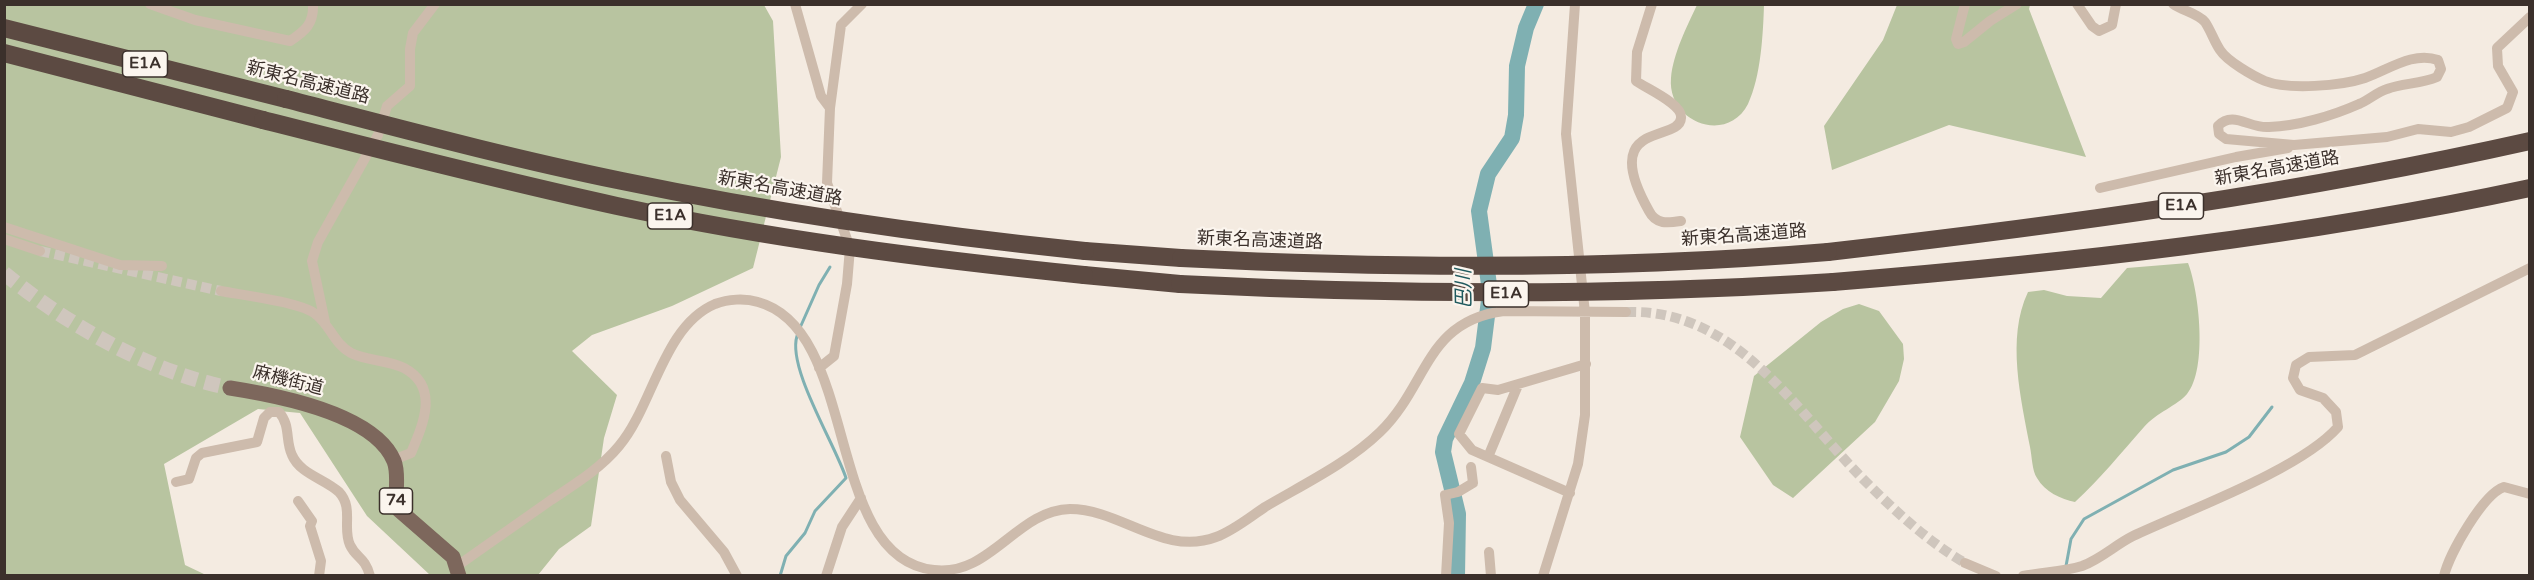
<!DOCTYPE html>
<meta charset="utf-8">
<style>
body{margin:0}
#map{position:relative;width:2534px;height:580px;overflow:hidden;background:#f4ebe1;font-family:"Varela Round",sans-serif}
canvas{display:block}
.frame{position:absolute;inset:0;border:6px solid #3b302b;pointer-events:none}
</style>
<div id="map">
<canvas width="2534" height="580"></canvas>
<div class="frame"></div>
</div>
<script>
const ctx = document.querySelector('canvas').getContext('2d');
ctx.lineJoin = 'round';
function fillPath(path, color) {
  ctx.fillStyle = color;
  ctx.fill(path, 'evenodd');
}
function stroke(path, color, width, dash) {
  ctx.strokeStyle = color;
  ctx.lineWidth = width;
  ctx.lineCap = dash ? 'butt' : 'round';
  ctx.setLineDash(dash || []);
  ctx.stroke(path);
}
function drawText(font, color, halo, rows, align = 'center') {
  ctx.font = font + ' "Varela Round","Noto Sans JP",sans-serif';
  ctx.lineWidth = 4.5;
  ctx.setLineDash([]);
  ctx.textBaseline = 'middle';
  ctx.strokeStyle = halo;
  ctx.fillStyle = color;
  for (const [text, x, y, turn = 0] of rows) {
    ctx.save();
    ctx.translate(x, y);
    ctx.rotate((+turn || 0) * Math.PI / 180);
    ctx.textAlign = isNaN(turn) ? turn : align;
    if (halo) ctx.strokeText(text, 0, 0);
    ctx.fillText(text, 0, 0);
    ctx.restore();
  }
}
const green = new Path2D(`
 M4,5H764L773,21L781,157L753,268L672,306L592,335L572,351L617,395L604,438L591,526L559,549L538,575H430L367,516L300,413L258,409L164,464L185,565L206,575H5Z
 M1697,5H1764C1763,35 1761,76 1748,104C1727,145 1667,122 1671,78C1673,54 1687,26 1697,5Z
 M1897,5H2030L2029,9L2086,157L1949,125L1832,170L1824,126L1883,40Z
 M2188,263C2199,291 2208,369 2187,394C2178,405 2156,413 2144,427C2121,453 2100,479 2075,502C2061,499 2045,492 2037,478C2032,471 2032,456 2030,447C2021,399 2006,338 2028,292L2044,290L2067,296L2101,298L2127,268Z
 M1859,304L1879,311L1903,344L1904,359L1899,381L1875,422L1793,498L1773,485L1740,437L1754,376L1821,322L1843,309Z`);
const stream = new Path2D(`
 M799,330L819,285L830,267
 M2066,566L2071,539L2084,519L2173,470L2226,452L2249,437L2272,407
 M780,576L786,556L805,533L815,511L846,478C835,444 787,368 797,336`);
const river = new Path2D(`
 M1457,576L1458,514L1443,452L1445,439L1472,383L1483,348L1490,292L1479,211L1488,174L1512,138L1516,115L1517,66L1526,28L1536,4`);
const minorTunnel = new Path2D(`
 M40,251L221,291
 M1626,312C1736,308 1795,410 1863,479C1894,510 1927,541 1965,563`);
const primaryTunnel = new Path2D(`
 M4,273C65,324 152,373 230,388`);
const minor = new Path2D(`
 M150,4L195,20L290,41C305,31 314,24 313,4
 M795,4L821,96L830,108
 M1652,4L1637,52L1636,81C1647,89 1683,104 1681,118C1680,143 1597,119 1649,211C1656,225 1668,223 1681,221
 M1965,4L1956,39L1958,44L1964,42L1990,21L2017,4
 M2077,4L2092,26L2099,31L2112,25L2116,4
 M2173,4C2183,11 2197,13 2205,22C2211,31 2214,41 2220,50C2227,61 2253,76 2265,81C2288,90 2341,86 2365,78C2388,70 2413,51 2438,60L2441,69L2437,77C2421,84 2403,83 2387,89C2377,92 2369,100 2359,104C2332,116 2298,126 2269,127C2250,129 2233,110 2218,126L2219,134L2226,139L2294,145L2387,137L2418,129L2451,132L2469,127L2507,108L2513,92L2498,66L2497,48L2530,17
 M2100,188L2236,157L2288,148
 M4,227L120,265L162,266
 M4,239L40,251
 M221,291C242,295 298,302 314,313C330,324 334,344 351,353C367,361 388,360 404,368C440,387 423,425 411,453L393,460
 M325,322L312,261L318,242L378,135L387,106L410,86V49L413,33L435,4
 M819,368L834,356L847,284L850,248L827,183L830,108L841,25L862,4
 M666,456L671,482L680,500L724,552L737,576
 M1488,457L1518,385
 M176,482L189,479L196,458L202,453L257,442L264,418L270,412H279C291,426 285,440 292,455C300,474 325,479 339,492C354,508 342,528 350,545C356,558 365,557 370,576
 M1570,493L1472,450L1459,434L1482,388L1498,390L1586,364
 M298,501L312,521L310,526L321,561L319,576
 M1489,552L1491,576
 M1965,563L1996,576
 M456,567C488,544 520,522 551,500C575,484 601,468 619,446C653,406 663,326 715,304C728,299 745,298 758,302C861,330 823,558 934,570C990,577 1017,510 1070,509C1121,509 1164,557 1216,537C1233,531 1250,517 1265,507C1304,484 1348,463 1380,432C1428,386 1425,321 1504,311L1626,312
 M826,576L842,527L861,498
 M1446,576L1449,523L1445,495L1458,492L1473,483L1471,467
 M1543,576L1578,464L1585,415V313L1566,134L1575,4
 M2023,576C2042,572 2063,572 2082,566C2101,559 2115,545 2133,536C2188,510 2300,470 2338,427L2336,412L2323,398L2300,390L2293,378L2296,365L2309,357L2355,355L2530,268
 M2444,576C2449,554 2483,494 2504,487L2530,494`);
const primary = new Path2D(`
 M230,388C275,395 374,413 394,461C400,476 393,494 399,510L453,557L459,576`);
const motorway = new Path2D(`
 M4,28L286,99
 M4,53L263,120
 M1085,251L1181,258
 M1828,252C2064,225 2298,193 2530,141
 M1084,275L1180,284
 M1833,282C2066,263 2301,237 2530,188`);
const motorwayBridge = new Path2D(`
 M286,99C398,128 509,158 622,181C775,213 930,235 1085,251
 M263,120C381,150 498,180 617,206C770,239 927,259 1084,275
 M1181,258C1397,269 1613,270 1828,252
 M1180,284C1398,295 1615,296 1833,282`);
const shields = [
 [145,64,45],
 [2181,206,45],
 [670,216,45],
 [1506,294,45],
 [396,501,33]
];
const shieldNames = [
 ["E1A",145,64],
 ["E1A",2181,206],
 ["E1A",670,216],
 ["E1A",1506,294],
 ["74",396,501]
];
const streetNames = [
 ["新東名高速道路",308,83,14],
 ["新東名高速道路",2277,169,-10],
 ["新東名高速道路",780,189,10],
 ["新東名高速道路",1744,236,-4],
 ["新東名高速道路",1260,241,2],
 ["麻機街道",288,381,14]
];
const waterNames = [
 ["巴川",1465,289,-91]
];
fillPath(green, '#b8c4a0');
stroke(stream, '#7fb0b2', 3);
stroke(river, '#7fb0b2', 16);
stroke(minorTunnel, '#cfc6bd', 10, [10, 5]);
stroke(primaryTunnel, '#cfc6bd', 15, [15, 8]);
stroke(minor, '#cdbbac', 10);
stroke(primary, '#7d675c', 15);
stroke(motorway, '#5c4a42', 18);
stroke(motorwayBridge, '#5c4a42', 18);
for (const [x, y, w] of shields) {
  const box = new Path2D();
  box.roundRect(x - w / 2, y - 13, w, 26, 4.5);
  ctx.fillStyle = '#fbf5ee';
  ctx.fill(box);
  stroke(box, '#3b302b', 1.5);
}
drawText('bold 16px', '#3b302b', null, shieldNames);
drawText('18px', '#3b302b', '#fbf5ee', streetNames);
drawText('italic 20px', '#1f5a5e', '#fbf5ee', waterNames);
</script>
